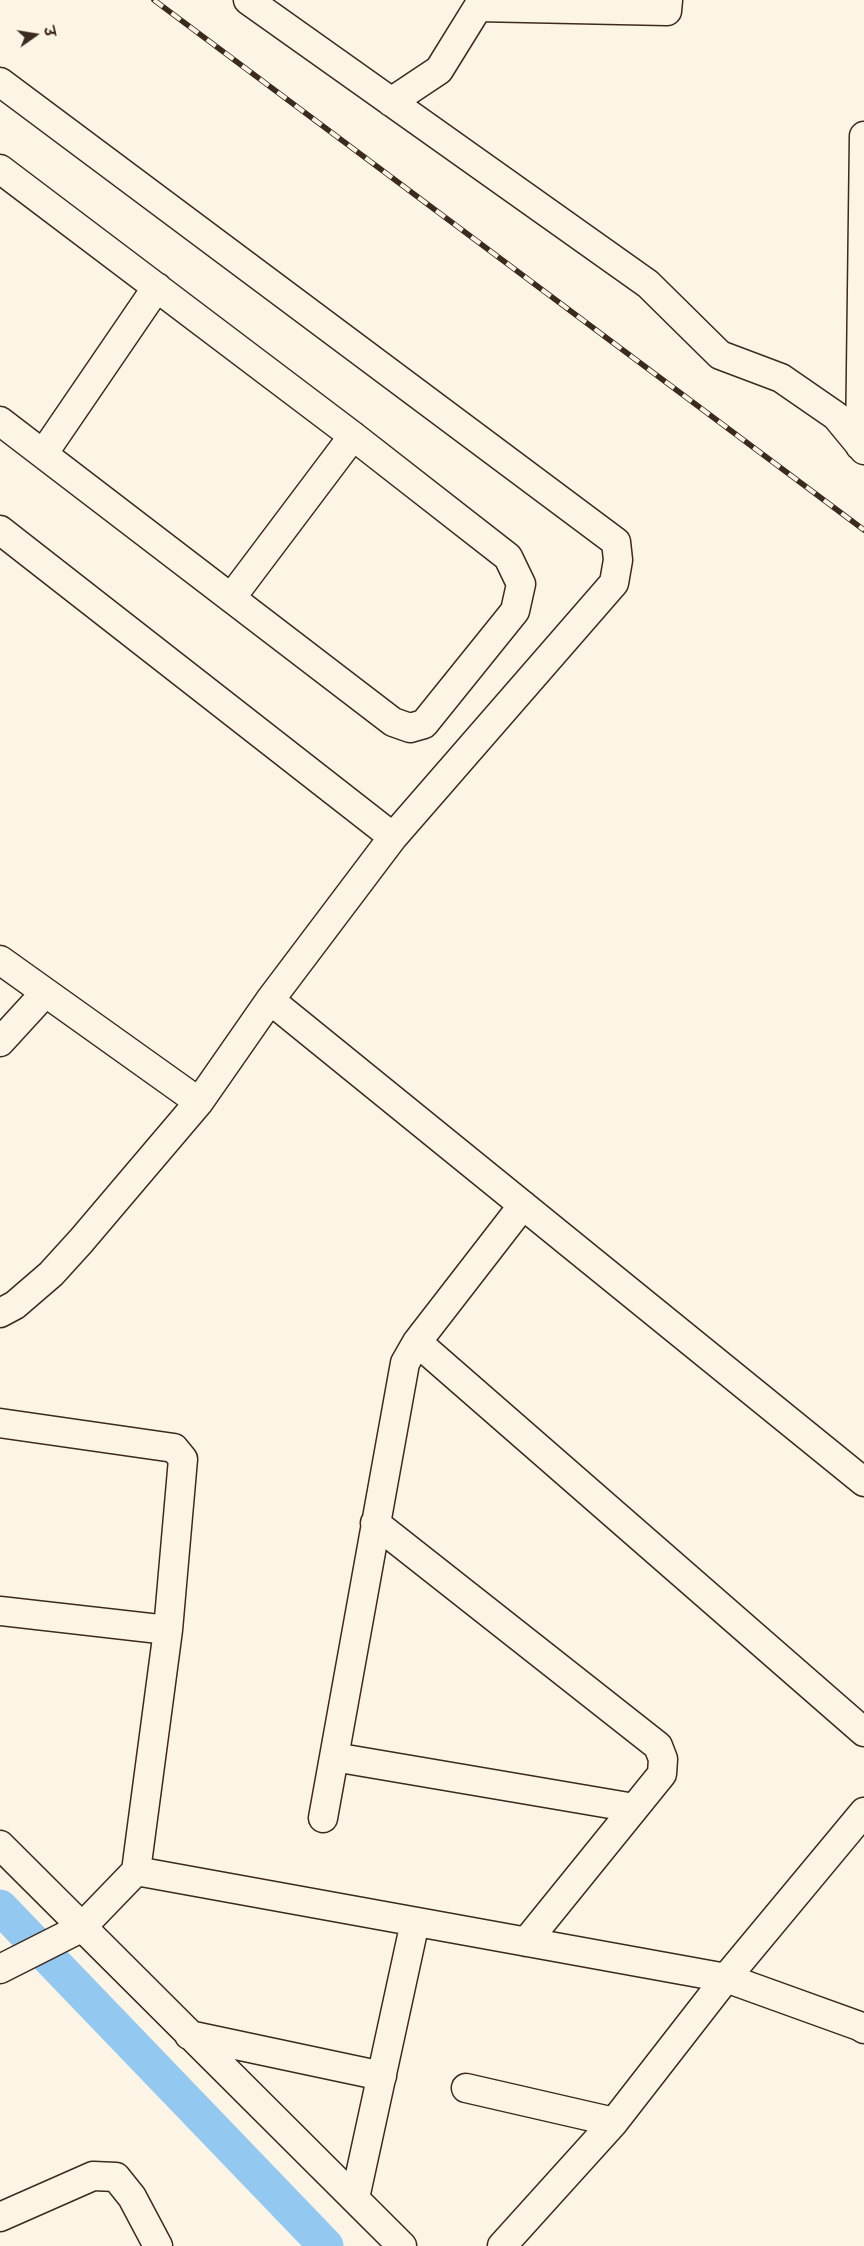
<!DOCTYPE html>
<meta charset="utf-8">
<style>
body{margin:0}
#map{position:relative;width:864px;height:2246px;overflow:hidden;background:#fcf5e5;font-family:Mali,"Playpen Sans Deva",sans-serif}
canvas{display:block}
.north{position:absolute;left:10px;top:10px;width:50px;height:50px;-webkit-text-stroke:4px #fcf5e5;paint-order:stroke;rotate:77deg;font-size:14px;font-weight:700;line-height:20px;text-align:center;color:#3b2a1e}
.north::after{content:'';display:block;margin:auto;width:18px;height:22px;background:#3b2a1e;clip-path:polygon(50% 0,100% 100%,50% 72%,0 100%)}
</style>
<div id="map">
<canvas width="864" height="2246"></canvas>
<div class="north">उ</div>
</div>
<script>
const ctx = document.querySelector('canvas').getContext('2d');
ctx.lineJoin = 'round';
function stroke(path, color, width, dash) {
  ctx.strokeStyle = color;
  ctx.lineWidth = width;
  ctx.lineCap = dash ? 'butt' : 'round';
  ctx.setLineDash(dash || []);
  ctx.stroke(path);
}
const canal = new Path2D(`
 M0,1907L326,2246`);
const minor = new Path2D(`
 M248,0L648,284L720,355L781,378L836,416L864,450
 M0,82L616,542L618,560L614,583L393,837L270,1000L199,1102L81,1241L51,1274L15,1305L0,1313
 M391,102L439,70L478,7L667,11L668,0
 M0,169L353,436L508,557L521,584L515,611L424,724L410,728L393,722L0,421
 M860,446L864,136
 M43,454L157,287
 M0,530L393,837
 M231,598L353,436
 M0,960L199,1102
 M270,1000L864,1482
 M0,1042L44,994
 M417,1342L864,1732
 M0,1423L174,1448L183,1459L168,1630L136,1871
 M375,1523L658,1746L663,1759L662,1774L526,1942
 M0,1611L168,1630
 M334,1757L634,1808
 M323,1818L405,1363L417,1342L523,1205
 M0,1845L402,2246
 M0,1969L81,1928L136,1871L726,1978L859,2026L864,2029
 M189,2035L382,2076
 M466,2088L614,2122
 M355,2198L415,1922
 M0,2217L93,2176L116,2177L132,2197L158,2246
 M502,2246L614,2122L726,1978L864,1812`);
const rail = new Path2D(`
 M154,0L864,530`);
stroke(canal, '#93c8f1', 35);
stroke(minor, '#3b2a1e', 31);
stroke(minor, '#fcf5e5', 28);
stroke(rail, '#3b2a1e', 5.5);
stroke(rail, '#fcf5e5', 4, [11]);
</script>
